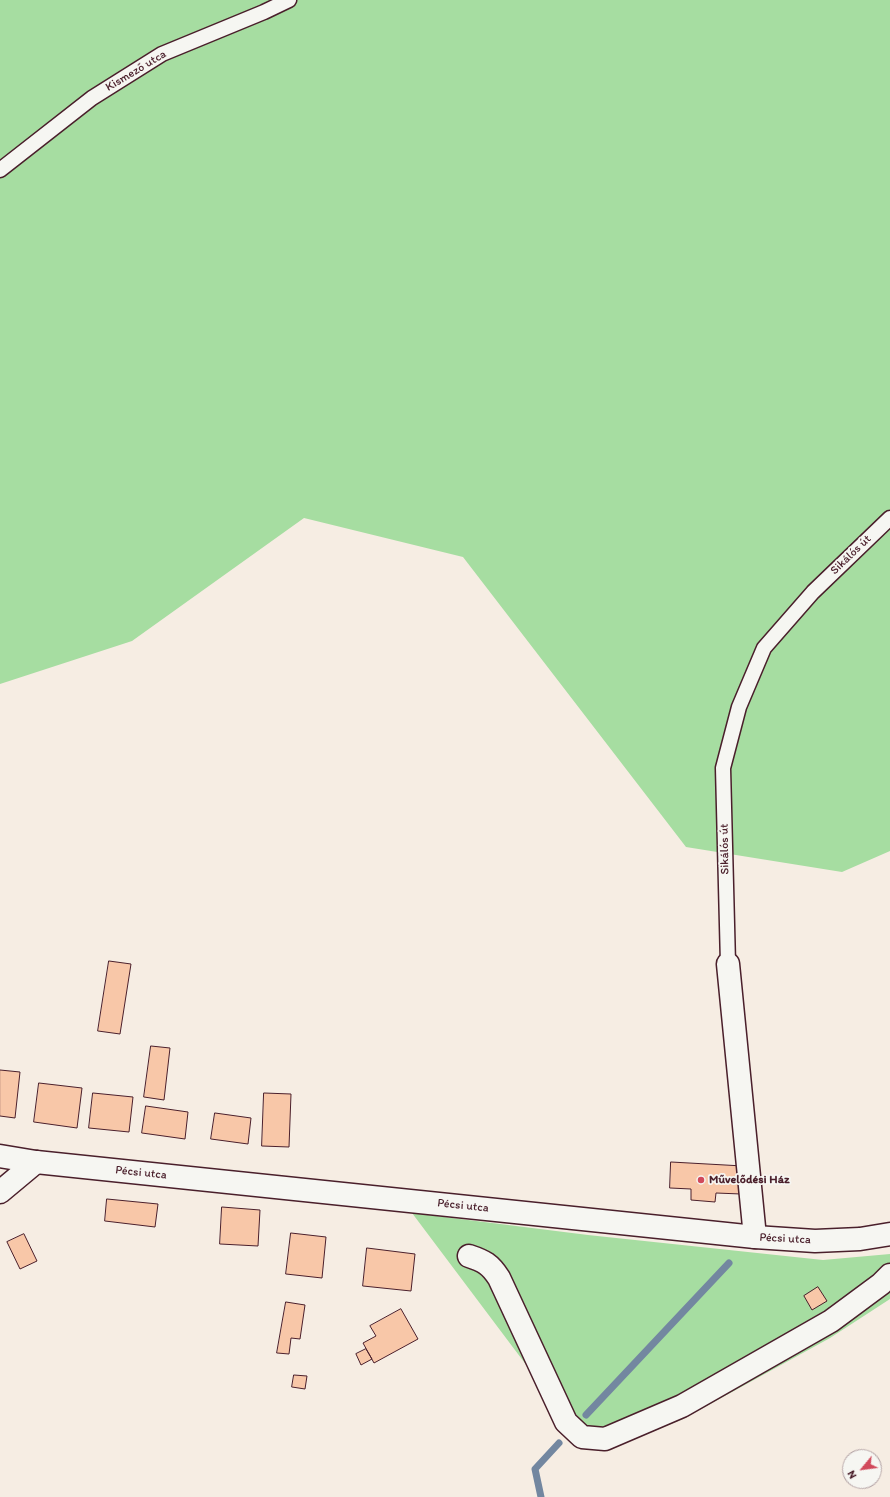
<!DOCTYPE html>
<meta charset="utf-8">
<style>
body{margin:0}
#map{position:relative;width:890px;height:1497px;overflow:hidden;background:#f6ede3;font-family:Itim,sans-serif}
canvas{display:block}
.north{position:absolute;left:842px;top:1449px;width:40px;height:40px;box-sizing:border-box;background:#f6f6f2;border:1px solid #b1a0a2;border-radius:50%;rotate:241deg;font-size:11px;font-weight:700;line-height:16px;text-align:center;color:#4a1f2b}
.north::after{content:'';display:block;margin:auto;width:14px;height:18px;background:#d1495b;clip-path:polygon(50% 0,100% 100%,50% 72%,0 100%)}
</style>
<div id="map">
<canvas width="890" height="1497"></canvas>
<div class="north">N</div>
</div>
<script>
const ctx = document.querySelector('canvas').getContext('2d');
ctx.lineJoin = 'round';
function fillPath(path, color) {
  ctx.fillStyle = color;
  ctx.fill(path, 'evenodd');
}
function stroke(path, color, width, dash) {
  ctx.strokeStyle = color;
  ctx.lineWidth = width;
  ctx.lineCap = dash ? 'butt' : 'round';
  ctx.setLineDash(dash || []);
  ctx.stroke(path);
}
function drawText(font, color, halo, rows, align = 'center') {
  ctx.font = font + ' Itim,sans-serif';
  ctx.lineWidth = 3.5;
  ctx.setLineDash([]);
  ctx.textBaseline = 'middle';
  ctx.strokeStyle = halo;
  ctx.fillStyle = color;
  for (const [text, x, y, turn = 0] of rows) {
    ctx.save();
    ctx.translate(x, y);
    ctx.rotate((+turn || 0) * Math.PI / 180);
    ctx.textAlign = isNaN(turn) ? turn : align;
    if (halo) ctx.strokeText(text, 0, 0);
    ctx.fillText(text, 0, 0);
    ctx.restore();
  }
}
const green = new Path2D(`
 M0,0H890V851L842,872L686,847L463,557L304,518L132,641L0,684Z
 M412,1213L588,1235L823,1260L890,1254V1299L830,1338L683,1419L613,1448L578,1440L530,1370Z`);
const stream = new Path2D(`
 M586,1415L729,1263
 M541,1497L535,1469L559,1443`);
const building = new Path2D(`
 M109,961L131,964L120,1034L98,1031Z
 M151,1046L170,1048L164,1100L144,1097Z
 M0,1070L20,1072L15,1118L0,1116Z
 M39,1083L82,1088L77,1128L34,1122Z
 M93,1093L133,1097L129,1132L89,1128Z
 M264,1093L291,1094L289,1147L262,1146Z
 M146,1106L188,1112L185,1139L142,1133Z
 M215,1113L251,1118L248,1144L211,1139Z
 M671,1162L743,1166L741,1194L716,1193L715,1202L691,1200V1189L670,1188Z
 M107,1199L158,1204L155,1227L105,1221Z
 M222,1207L260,1210L258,1246L220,1244Z
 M291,1233L326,1237L322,1278L286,1274Z
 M24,1234L37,1261L20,1269L7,1242Z
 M367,1248L415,1254L411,1291L363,1286Z
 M818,1287L827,1301L812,1310L804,1296Z
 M286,1302L305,1305L300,1339L291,1338L289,1354L277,1353Z
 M401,1309L418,1339L374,1363L363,1343L376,1336L370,1326Z
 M366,1349L372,1359L361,1365L356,1354Z
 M294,1375L307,1376L305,1389L292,1387Z`);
const service = new Path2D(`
 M0,170L92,98L162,54L264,12L289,0
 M728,964L723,768L739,707L764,648L813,592L890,518`);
const minor = new Path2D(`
 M728,964L755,1237
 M0,1192L36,1162
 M469,1256C484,1261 490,1264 499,1278L566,1422L582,1437L605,1439L682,1406L831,1321L881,1284L890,1275`);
const tertiary = new Path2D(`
 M0,1156L36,1162L755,1237L815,1241L860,1239L890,1234`);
const markers = [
 [701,1180,4,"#d1495b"]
];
const streetNames = [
 ["Kismező utca",136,71,-31],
 ["Sikálós út",851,555,-44],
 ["Sikálós út",725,849,-91],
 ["Pécsi utca",141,1173,6],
 ["Pécsi utca",463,1206,6],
 ["Pécsi utca",785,1239,3]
];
const poiNames = [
 ["Művelődési Ház",709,1180]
];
fillPath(green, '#a6dda1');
stroke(stream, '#7387a0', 7);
fillPath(building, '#f8c7a8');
stroke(building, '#4a1f2b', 1);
stroke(service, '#4a1f2b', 17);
stroke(minor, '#4a1f2b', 25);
stroke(tertiary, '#4a1f2b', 25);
stroke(service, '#f6f6f2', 14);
stroke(minor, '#f6f6f2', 22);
stroke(tertiary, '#f6f6f2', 22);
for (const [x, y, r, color] of markers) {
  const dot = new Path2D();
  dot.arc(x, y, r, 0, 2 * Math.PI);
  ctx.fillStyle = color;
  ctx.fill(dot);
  stroke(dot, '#f6f6f2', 1.5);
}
drawText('12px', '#4a1f2b', '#f6f6f2', streetNames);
drawText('bold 12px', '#4a1f2b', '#f6f6f2', poiNames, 'left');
</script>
